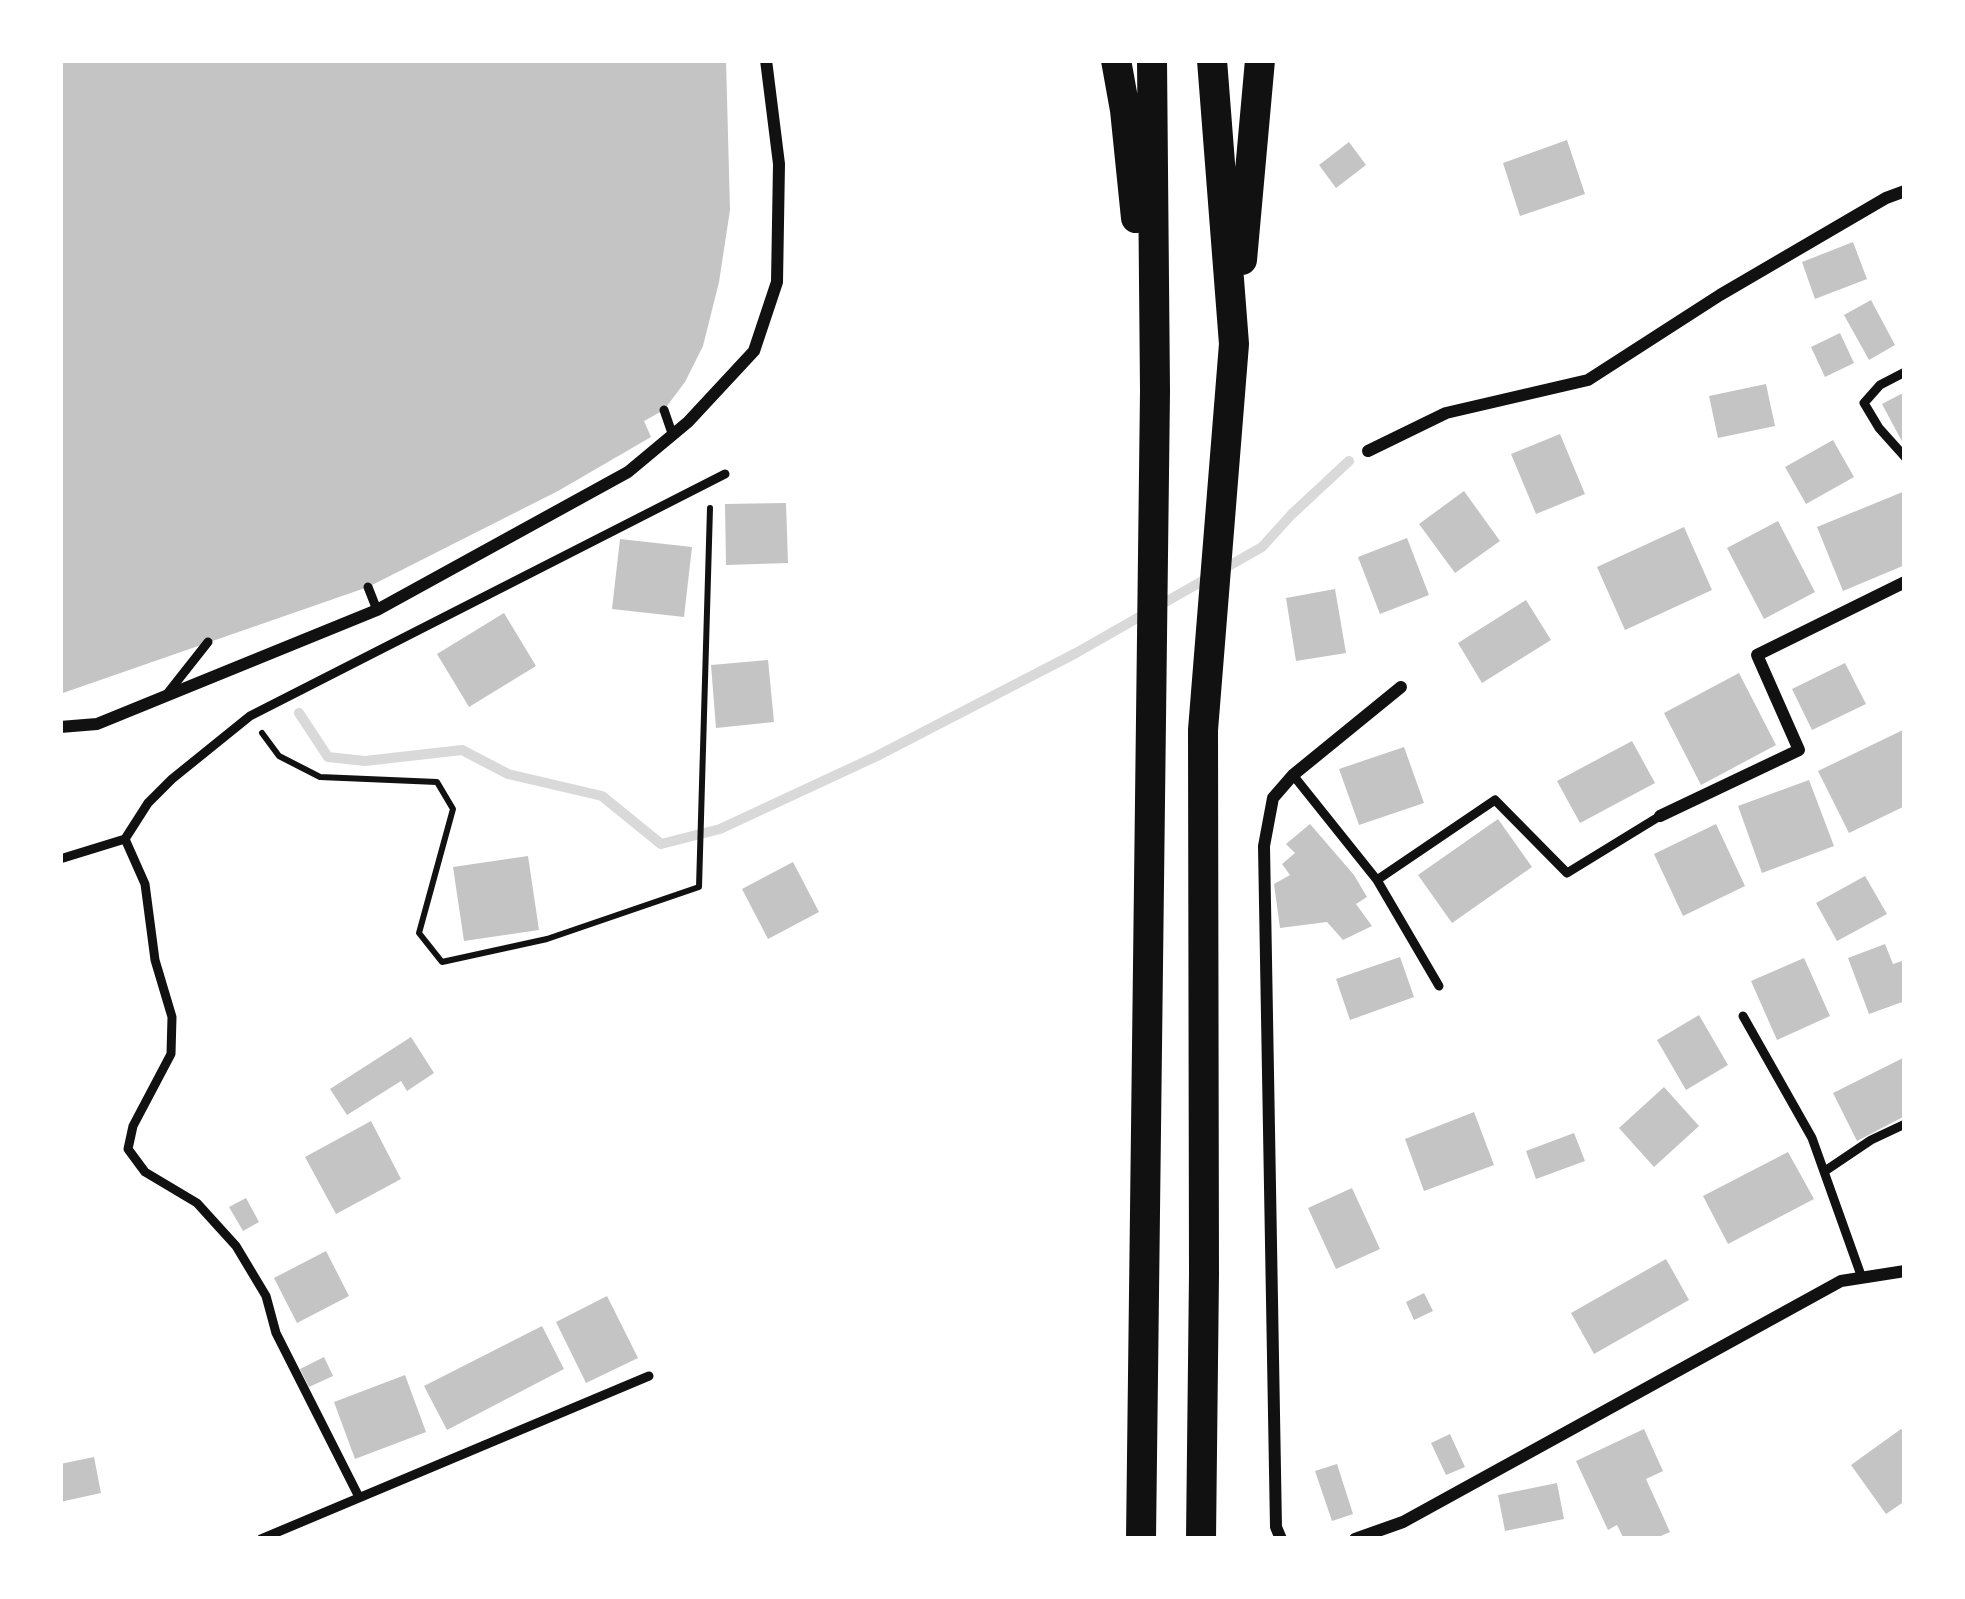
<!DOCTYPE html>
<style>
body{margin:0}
#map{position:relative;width:1965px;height:1599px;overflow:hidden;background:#fff;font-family:"Asap Condensed",sans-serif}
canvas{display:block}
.frame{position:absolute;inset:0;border:63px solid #fff;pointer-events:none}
</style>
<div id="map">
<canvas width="1965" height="1599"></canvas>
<div class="frame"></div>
</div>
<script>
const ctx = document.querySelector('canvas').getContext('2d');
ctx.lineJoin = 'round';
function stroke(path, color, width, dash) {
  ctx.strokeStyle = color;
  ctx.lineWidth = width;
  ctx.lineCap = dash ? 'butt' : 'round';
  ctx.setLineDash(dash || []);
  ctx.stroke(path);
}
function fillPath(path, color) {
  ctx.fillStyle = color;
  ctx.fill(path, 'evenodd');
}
const stream = new Path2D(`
 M299,713L328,757L365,761L462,750L508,774L602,796L661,844L720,829L877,756L1076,653L1262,547L1291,515L1349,461`);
const building = new Path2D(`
 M60,60H726L730,210L719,282L703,346L685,382L664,410L644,421L651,437L558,491L368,587L60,694Z
 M1567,140L1585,194L1520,216L1503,163Z
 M1349,142L1366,165L1336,188L1319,165Z
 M1853,242L1867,279L1815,299L1802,262Z
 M1871,300L1895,345L1869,360L1844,315Z
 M1840,333L1854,363L1825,377L1811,347Z
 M1766,384L1775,426L1718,438L1709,396Z
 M1905,392V447L1882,404Z
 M1560,434L1585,494L1536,514L1511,454Z
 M1833,440L1854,477L1806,504L1785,467Z
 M1464,491L1500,541L1455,573L1419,524Z
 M1905,491V565L1843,591L1817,527Z
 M786,503L788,563L726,565L725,504Z
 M1778,521L1815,592L1764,619L1727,548Z
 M1684,527L1712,590L1625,630L1597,567Z
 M1407,538L1429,595L1380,614L1358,557Z
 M620,539L692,547L684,617L612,609Z
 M1335,589L1346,653L1296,661L1286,598Z
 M1526,600L1551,640L1482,683L1458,643Z
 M504,613L536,666L469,707L437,654Z
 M768,660L774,722L716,728L711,665Z
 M1845,663L1866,704L1812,730L1792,689Z
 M1739,673L1776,745L1701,785L1664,713Z
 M1905,729V806L1849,833L1818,771Z
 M1632,741L1655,783L1580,823L1557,781Z
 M1404,747L1424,803L1359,825L1339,769Z
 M1809,780L1834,846L1762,873L1738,806Z
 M1498,819L1532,867L1452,923L1418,875Z
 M1310,824L1354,875L1367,897L1356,904L1372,926L1343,940L1327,922L1280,928L1274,884L1290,875L1282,864L1295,853L1286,844Z
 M1716,824L1745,886L1683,916L1654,854Z
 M528,856L539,930L464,941L453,867Z
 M793,862L819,912L768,939L742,889Z
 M1865,876L1887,914L1837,941L1816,903Z
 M1885,944L1893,964L1905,960V1001L1869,1014L1848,958Z
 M1400,957L1414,997L1350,1020L1336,979Z
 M1804,958L1830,1016L1777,1040L1751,981Z
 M1699,1015L1728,1065L1686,1090L1657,1040Z
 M411,1037L434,1073L407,1091L401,1081L347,1115L330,1089Z
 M1905,1057V1116L1857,1141L1833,1093Z
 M1664,1087L1699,1126L1654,1167L1619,1128Z
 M1474,1112L1494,1165L1424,1191L1405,1139Z
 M371,1121L401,1179L336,1214L305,1157Z
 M1574,1133L1585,1161L1536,1179L1526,1151Z
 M1788,1152L1814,1199L1728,1244L1703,1196Z
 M1352,1188L1380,1249L1336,1269L1308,1208Z
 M246,1198L259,1222L243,1231L229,1207Z
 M326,1251L349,1296L297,1323L274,1278Z
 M1666,1259L1689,1300L1594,1354L1571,1313Z
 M1424,1293L1433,1311L1414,1320L1406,1302Z
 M607,1296L638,1358L586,1383L556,1322Z
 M542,1326L564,1369L447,1430L424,1386Z
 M324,1357L333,1376L309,1387L300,1369Z
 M405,1375L426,1432L355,1459L334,1402Z
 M1644,1429L1663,1471L1646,1479L1670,1532L1654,1539H1624L1617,1525L1608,1530L1576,1461Z
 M1901,1429L1905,1434V1501L1886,1514L1851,1465Z
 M1450,1434L1465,1467L1446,1475L1431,1443Z
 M94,1457L101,1493L60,1502V1464Z
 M1337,1464L1353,1514L1332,1521L1315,1471Z
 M1557,1483L1564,1519L1505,1531L1498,1495Z`);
const path = new Path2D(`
 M262,733L279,756L320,777L437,782L453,809L419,933L442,962L547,939L699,887L710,508`);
const service = new Path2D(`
 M1905,372L1880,385L1864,403L1879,428L1905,457
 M664,410L673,436
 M368,587L377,610
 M167,694L208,642
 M1293,775L1377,880L1495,800L1567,873L1660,816
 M125,839L145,884L155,960L172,1017L171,1054L133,1126L128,1149L145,1172L197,1203L236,1246L266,1296L276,1333L359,1497
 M60,859L125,839L148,803L172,779L250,716L725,474
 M1377,880L1439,986
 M1743,1016L1812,1138L1862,1278
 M1825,1171L1871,1140L1905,1124
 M261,1539L649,1376`);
const minor = new Path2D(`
 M1368,451L1446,413L1588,380L1720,295L1886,198L1905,191
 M60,727L97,724L377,610L628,472L688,422L754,351L777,282L779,164L766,60
 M1660,816L1799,750L1757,655L1905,582
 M1281,1539L1276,1527L1264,846L1273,798L1293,775L1401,687
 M1355,1539L1403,1522L1841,1281L1905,1271`);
const trunk = new Path2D(`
 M1116,60L1125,110L1136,218
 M1242,260L1260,60
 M1141,1539L1155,391L1152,60
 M1201,1539L1204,1274L1203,730L1234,344L1212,60`);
stroke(stream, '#d9d9d9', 10);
fillPath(building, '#c4c4c4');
stroke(path, '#111', 6);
stroke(service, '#111', 9);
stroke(minor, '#111', 12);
stroke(trunk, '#111', 30);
</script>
